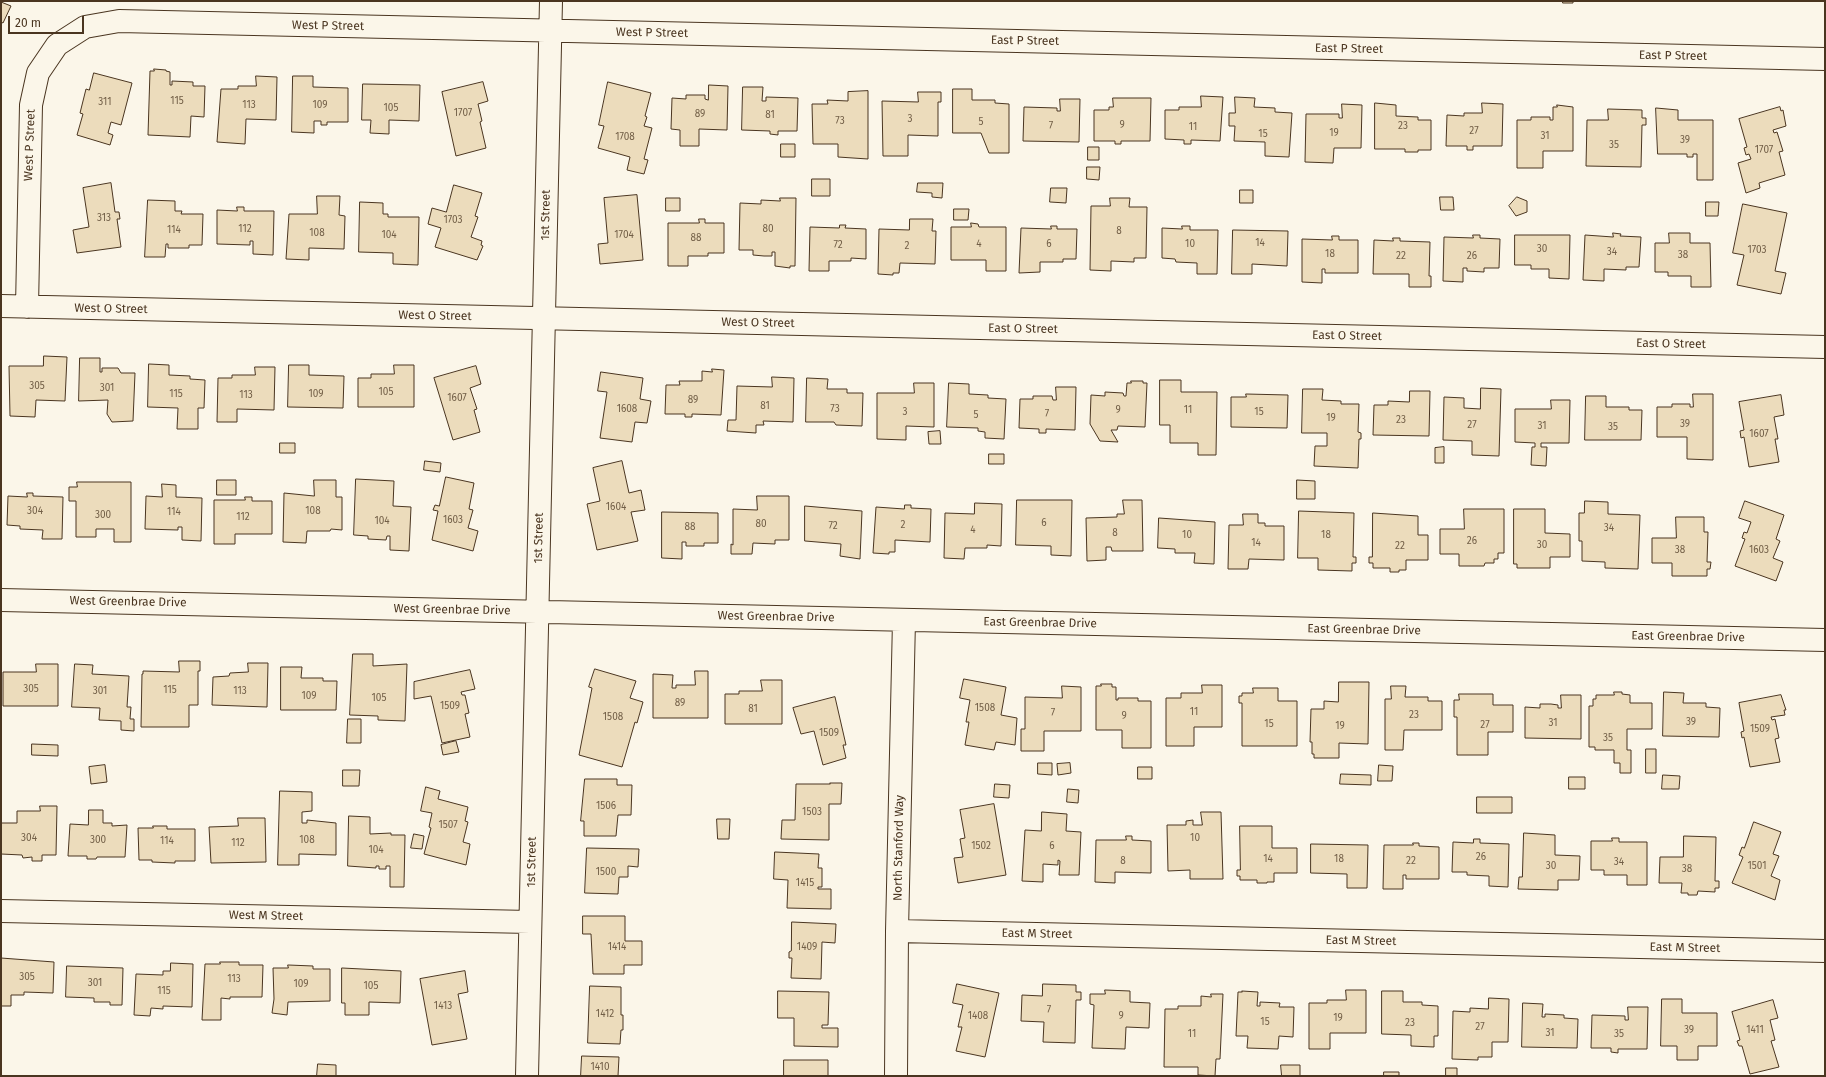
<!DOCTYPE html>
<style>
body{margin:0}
#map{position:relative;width:1826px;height:1077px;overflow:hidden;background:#fbf6e9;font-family:"Fira Sans",sans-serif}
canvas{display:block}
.frame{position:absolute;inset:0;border:2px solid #4a3520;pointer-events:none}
.scale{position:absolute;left:8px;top:16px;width:76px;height:18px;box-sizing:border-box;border:2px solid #4a3520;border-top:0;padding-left:5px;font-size:12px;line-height:14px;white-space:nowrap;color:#4a3520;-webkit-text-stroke:3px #fbf6e9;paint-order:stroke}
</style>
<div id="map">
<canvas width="1826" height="1077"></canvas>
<div class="frame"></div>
<div class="scale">20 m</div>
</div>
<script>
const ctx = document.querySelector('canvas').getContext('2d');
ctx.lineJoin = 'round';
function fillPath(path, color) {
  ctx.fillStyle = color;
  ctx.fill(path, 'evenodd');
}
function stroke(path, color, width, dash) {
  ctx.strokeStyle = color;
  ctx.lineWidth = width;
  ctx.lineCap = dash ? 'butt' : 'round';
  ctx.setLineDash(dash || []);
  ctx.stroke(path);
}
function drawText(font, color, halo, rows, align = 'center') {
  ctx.font = font + ' "Fira Sans",sans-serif';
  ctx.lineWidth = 3;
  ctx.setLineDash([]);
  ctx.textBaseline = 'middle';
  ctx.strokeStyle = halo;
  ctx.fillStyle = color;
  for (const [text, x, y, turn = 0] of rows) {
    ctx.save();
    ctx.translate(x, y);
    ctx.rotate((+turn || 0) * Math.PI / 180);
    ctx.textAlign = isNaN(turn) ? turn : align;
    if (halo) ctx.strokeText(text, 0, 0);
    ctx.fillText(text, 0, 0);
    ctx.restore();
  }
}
const building = new Path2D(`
 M1563,1H1573V3H1563Z
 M1,2L11,6L3,23L1,22Z
 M154,69L166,70V71L170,72V85H172V81L193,82V86H205L204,117L191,116L190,137L148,135L150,71H154Z
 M94,73L132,83L121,125L111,122L108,133L113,135L110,145L77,135L83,114L80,113L86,89L89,90Z
 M256,76L277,77L276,120L246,119L245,144L217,142L221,89H238V86H256Z
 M293,76H313V87L348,88V122H327V125H321V121H314V133L292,132Z
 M483,82L488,101L478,104L482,121L480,122L486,148L456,156L442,92Z
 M608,82L651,93L645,116L647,117L644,126L652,128L644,159L648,160L644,174L627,170L630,157L598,148L604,126L599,125Z
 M363,84L420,85L419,121L389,120V134L370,133L371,120H362Z
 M709,85L728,86L727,130L699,129V146H680V130L671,129L672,98L686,99V95H705V99L708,100Z
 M743,87H763L762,101H766V97L798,98L797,131H778V135L770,134V131L742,130Z
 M953,89H972V100H995V103L1009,104V153H989L981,133H953Z
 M868,91V159L838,157V144H813L812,104H828L827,100L848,101V92Z
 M918,92H941V102H938V136L908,135V156H883L882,101L918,102Z
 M1201,96L1223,97L1220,141L1191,140V144H1184V140L1165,139V110H1179V107H1201Z
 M1235,97L1255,98L1254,107L1275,108V112L1292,113L1289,157L1265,156V142L1234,141L1235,126H1229V113H1235Z
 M1113,98H1151L1150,141H1121V144H1115V141H1094V110H1109V107H1113Z
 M1060,99H1080L1079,142L1023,141L1024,107L1057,108V111H1060Z
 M1375,103L1396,105V116L1418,117V120H1431V150H1418V152H1405V149H1375Z
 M1482,103L1503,104L1502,146H1473V150H1467V146H1446L1447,115L1464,116V113H1482Z
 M1342,104L1362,105L1361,148H1334L1333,163L1305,162L1306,114H1339V118H1342Z
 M1557,105L1573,107V151H1543V168H1517V120H1531V117H1550V120H1553V107H1557Z
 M1780,107L1781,111L1783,110L1786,126L1773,130L1774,133L1777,132L1783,151L1779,152L1785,175L1759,183L1760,188L1746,193L1738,163L1751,159L1749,154L1746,155L1744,148L1747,147L1739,119Z
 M1656,108L1678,110V120H1713V180H1697V154H1693V157H1687V154H1658Z
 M1608,109L1642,110V118H1646V125H1642L1641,167L1586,166L1587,120H1608Z
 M781,144H795V157H781Z
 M1088,147H1099V160H1088Z
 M1087,167H1100L1099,180L1087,179Z
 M812,179H830V196H812Z
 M111,183L115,212H119L120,219H117L121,247L77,253L73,230L89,227L83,188Z
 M918,183H943L942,198L932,197V193L917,192Z
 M454,185L482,193L475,216L478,217L471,237L482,241L481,245L483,246L477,260L435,247L441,228L428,224L432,208L446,212Z
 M1051,188H1067L1066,203L1050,202Z
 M1240,190H1253V203H1240Z
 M637,195L643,260L600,264L598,244L608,243L604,198Z
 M317,196H340L339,215L345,216L344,249L309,248V260L286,259L289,214H317Z
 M1440,197H1453L1454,210H1441Z
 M1517,197L1527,201V212L1516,216L1509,206Z
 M666,198H680V211H666Z
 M780,198H796L795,266H790V268L775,266V252H772V256H764L753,255V250H739L740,203L761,204V200L780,201Z
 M1110,198H1130L1129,207H1147L1146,258H1134V262L1111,261V271L1090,270L1091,206H1110Z
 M148,200L175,201V211H182L181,214H203L202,245H189V248H168V244H166L165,257H145Z
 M360,202L383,203V214H388V217H419L418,265L393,264V253L359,252Z
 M1706,202H1719L1718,216H1706Z
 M1743,204L1787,213L1775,271L1786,273L1781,294L1737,285L1744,255L1733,253Z
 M237,207H244V211H274L273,255L253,254V241H250V245L217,244V210L237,211Z
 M954,209H969L968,220H954Z
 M699,219H705V223H724V253H708V256H688V266H668V223H699Z
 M910,219H933L932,231H936L935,264L900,263L899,273H893V275L878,274L879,229L909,230Z
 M971,223L978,224L979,227H1006V271H986V260H951V227H971Z
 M840,225H846L845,228L866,229V259L851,258V261H829V271H809L810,227L839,228Z
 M1051,226H1057V229H1077L1076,259H1063V262H1040V272L1019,273L1021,228L1051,229Z
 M1182,226H1190V230H1218L1217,274H1197V263L1176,262L1175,259L1162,258V228L1182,229Z
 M1233,230L1288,231L1287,266L1252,264V274H1232Z
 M1613,233L1621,234L1620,236L1641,237L1639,267H1626V270L1604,269V281L1583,280L1585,235L1613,237Z
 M1669,233H1690V243H1710L1711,287H1691V276H1668V272H1655V243H1669Z
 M1473,235H1480V238L1500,239L1499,268H1484V272L1467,271V268H1463V282L1443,281L1444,237L1473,238Z
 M1515,235H1570L1569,279L1549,278V269H1531V265H1515Z
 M1332,236H1339V240H1358V273H1325V269H1322V283L1302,282V239L1332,240Z
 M1393,238H1400V241L1430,242L1429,276H1431V287H1409V274H1373L1374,240L1393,241Z
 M44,356L67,357L65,401L36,400L35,417L10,416L9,366H43Z
 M80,358H100V372H102V368H118L121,373H135L133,421L112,422L107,414L108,400L79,401Z
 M149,364L169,365V375L190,376V379L205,380L204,408H198V429H177L178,408L148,407Z
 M289,365H309V375L344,376L343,408L288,407Z
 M394,365H414V407H358V378H371V374H394Z
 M476,366L481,384L470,388L477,409L474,410L480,432L453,440L434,378Z
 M255,367H275L274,410L237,409V422H217L218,378H232V375H255Z
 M712,369L724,370L721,415L692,414V417H685V414H665L666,385H680L679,381H702V371L712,372Z
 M601,372L643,378L640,399L651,401L647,423L635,422L632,442L600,438L607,392L598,391Z
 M772,377L794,378L793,422L763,421L764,425H756V433L727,431L728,420H736L737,386L772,387Z
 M807,378L828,379L827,389H847V393H863L862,426L836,425L834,422H806Z
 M1160,380H1181V392H1217L1216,455H1198V443H1170V425H1160Z
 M1131,381H1143V383H1147L1145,427L1118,426L1117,430H1111L1118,442L1100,441L1090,424L1091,395L1105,396V392L1123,393L1124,396H1126L1127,383H1131Z
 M914,383H934V427L906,426V440L877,439V393H914Z
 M949,383L969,384V394L988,395V398L1006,399L1004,439L985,438V432L978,431V428L947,427Z
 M1056,387H1076L1075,430L1046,429V433H1039V429L1019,428L1020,399H1033V396H1052L1053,400H1056Z
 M1481,388L1501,389L1499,456L1472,455V441L1443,440L1444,397L1464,398V408L1480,409Z
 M1303,389H1323L1322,400L1341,401V404H1359L1358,432L1361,433V439H1359L1358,468L1314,466L1315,446H1327V433H1302Z
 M1410,391H1430L1429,436L1373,435L1374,405H1388V401L1409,402Z
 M1246,394L1288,395L1287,428L1231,427V397H1246Z
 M1693,394H1713V460L1687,459V437H1657V407H1672V404H1690V407H1693Z
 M1781,395L1784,415L1774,417L1778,439H1775L1779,462L1749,467L1744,437L1741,438L1740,431L1744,430L1739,402Z
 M1586,396H1606V407H1629V410H1642L1641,440H1585Z
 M1551,400H1570L1569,443H1541V447H1547L1546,466L1531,465L1532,447H1535V443L1515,442V409H1551Z
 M940,431L941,444H929L928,432Z
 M280,443H295V453H280Z
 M1444,447V463H1435V448Z
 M989,454H1004V464H989Z
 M425,461L441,463L440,472L424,470Z
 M622,461L629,493L641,490L645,510L631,512L638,541L597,550L587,504L600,501L593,468Z
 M446,477L474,483L469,509L473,510L468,528L478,531L473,551L432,540L438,511L433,510L435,505L439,506Z
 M356,479L394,481L393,506L411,507L409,551L390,550V536H387L386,540L368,539V536L354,535Z
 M217,480H236V495H217Z
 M314,480H336V497H342V530L331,529L330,531H307L306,543L283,542L284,493L314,496Z
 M1297,480L1315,481V499H1297Z
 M77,482H131V542H114V529H96V537H76V501H69V487H77Z
 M162,484L176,485V497L202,498L201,541L182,540V527H178V530L145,529L146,496L162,497Z
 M27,493H33V496L63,497L62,539H42L43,530L20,529V526L7,525L8,496L27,497Z
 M757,496H789V540H775V544L753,543L752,554H731V544L733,545V509L757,510Z
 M245,497H252V501H272V534H235V544H214V500H245Z
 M1017,500H1072L1071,556L1051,555V546L1016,545Z
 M1123,500H1142L1143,551H1112L1111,547H1106V560L1087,561L1086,518L1117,517V514H1124Z
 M1585,501L1608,502V514L1640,515L1638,569L1605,568V562L1582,561V541H1579V513H1584Z
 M1745,501L1784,515L1776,539L1780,541L1773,558L1783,562L1776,581L1735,566L1745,539L1742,538L1744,532L1747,533L1751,522L1739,518Z
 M975,503L1002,504L1001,546L987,545V548H965L964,559L944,558L945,513L974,514Z
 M905,505H911V508L931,509L930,542L895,540V552H889V554L873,553L876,507L904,509Z
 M805,506L862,511L860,559L840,556L841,544L805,541Z
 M1464,509H1504V553H1498V559H1494V563H1485L1484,566H1459V554H1440V529H1464Z
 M1514,509H1545V533L1570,534V557H1550V568H1517V564H1514Z
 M1299,511L1354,513L1353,557H1356V563H1352V571L1318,570V558H1298Z
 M662,512L718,513V543H704V546H686V542H682V559L662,558Z
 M1373,513L1418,516V535H1428V560H1406V570H1399V572H1390V568H1373V563H1369V557H1372Z
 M1243,514H1258V523H1265V526H1284V560L1249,559L1248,569H1228L1229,525H1243Z
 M1676,517H1704V532H1708L1707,562H1711L1710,569H1707V576H1672V563H1652V538H1676Z
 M1159,518L1215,522L1214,564L1194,563L1195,553H1175V549L1158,548Z
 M353,654H373V666L407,664L405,721L378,720V716L350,715Z
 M179,661H200V671H198V705H189V727H141L142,674H143V671L179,672Z
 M248,663H268L267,707L212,705L213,677L229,676L230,673L248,672Z
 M36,664H58V706H3V672H36Z
 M75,664L93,665L92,674L129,676L127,707H131L130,719H134V731L121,730V721L99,720L100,708L72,707Z
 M281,667H302L301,678H323V681H337L336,710H281Z
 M595,669L636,681L630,698L643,702L637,723L635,722L622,767L579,755L592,688L589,687Z
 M470,670L475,689L461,692L462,695H465L469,713L465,714L470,737L442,743L431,696L414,699V682Z
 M695,671H708V718H653V674L673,675L672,688H676V685H695Z
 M964,679L1006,687L1001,715L1017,718L1015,745L996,742L994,750L965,745L969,722H966L970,700L960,698Z
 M761,680H782V724H725V694H739V691H762Z
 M1339,682H1369L1368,744L1339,743V758H1314V754H1312V742H1310L1311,709H1324V701L1338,702Z
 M1101,684H1112V687H1116V700H1118V698H1138V701H1151V748H1122V730H1096V686H1101Z
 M1202,685H1222V727H1194V746H1166V698H1181V693H1202Z
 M1062,686L1081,687V731H1044V751H1021V729H1025V697L1062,698Z
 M1391,686H1406L1405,697H1428V701H1442V730H1404L1403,750H1385V699H1391Z
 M1253,688H1278V701H1297V746H1242V703H1239V696H1242V693H1253Z
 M1614,692H1622V694L1630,695V703H1652V729H1627V750H1631V773H1620V763H1614V750H1595V747H1589V706H1593V699H1596V695H1614Z
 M1664,692L1684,693L1683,703H1706V707L1720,708L1719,737L1663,736Z
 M1459,694H1493V705H1513V732H1488V755H1457V717H1454V700H1459Z
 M1561,695H1581V739L1525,738V707L1540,708V704H1551L1558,705V708H1561Z
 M1781,695L1786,710H1784L1785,715L1771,717L1772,720L1775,719L1779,738L1775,739L1780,762L1750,767L1744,737L1742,738L1741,732L1744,731L1739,703Z
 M835,697L846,745H843L846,758L823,765L814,731L801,734L793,708Z
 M348,719H361V743H347Z
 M456,741L459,752L443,755L441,745Z
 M32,744L58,745V756L32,755Z
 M1646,749H1656V773H1646Z
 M1038,763H1052V775L1038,774Z
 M1070,763L1071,773L1058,775L1057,764Z
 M105,765L107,782L91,784L89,767Z
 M1379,765L1393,766L1392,781H1378Z
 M1138,767H1152V779H1138Z
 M343,770H360L359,786H343Z
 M1341,774L1371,775V785L1340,784Z
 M1663,775L1680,776L1679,789H1662Z
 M1569,777H1585V789H1569Z
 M585,779H617V785H632L631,815H618L616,836H584V821H581Z
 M830,783H842L841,804H829V840L781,839L782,820H795L796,784H830Z
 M995,784L1010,785L1009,798L994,797Z
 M426,787L440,791L438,799L468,807L465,821L468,822L463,842L470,844L466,865L424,854L431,828L429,827L432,813L421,811Z
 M1068,789L1079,790L1078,803L1067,802Z
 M280,791L312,792V811L302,812V823H307V820L336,823V855L299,854V865H278Z
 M1477,797H1512V813H1477Z
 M994,804L1006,875L958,883L954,858L963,857L960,839L965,838L960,810Z
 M40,806H57L56,855H42V861H32V857L23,858L22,855L1,854V823H17V811H40Z
 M89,810H103V823H112V826L127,825L125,857H97L96,859H87V856H68L70,824L88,825Z
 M1042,812L1067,814L1066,831L1081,832L1079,875H1059L1060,861L1058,860V865L1043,864V882L1022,881L1025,830L1041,831Z
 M1201,812H1221L1223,879H1190V870L1168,871L1167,825H1186V821L1193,820V825H1202Z
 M349,816L370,817V834L391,833V835H405L404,887H390V866H386V869H379V866H376V868L348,866Z
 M238,818H265L266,862L211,863L209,827L238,826Z
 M717,819H730L729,839H718Z
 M1754,822L1781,832L1773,854L1779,856L1771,876L1780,880L1775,900L1732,883L1743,857L1739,855L1742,847L1744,848Z
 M153,826H167V829H195V861H175V863L152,862V860H139L138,828H153Z
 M1240,826H1272V848H1297V873H1274V882H1267V883H1257V880H1240V876H1237V870H1240Z
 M1524,833L1555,835V855L1580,856L1579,880H1558V890L1518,889L1519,877H1522Z
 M414,834L424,836L422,849L411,848Z
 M1126,836H1132V840L1151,841V873L1115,872V883L1095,882L1096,840H1126Z
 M1684,836L1716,837L1715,881H1719V888H1715V892L1698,891L1697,895H1688V893H1681L1682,883H1659L1660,857H1683Z
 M1612,838H1619V842H1647V885H1627V875H1604V870H1591V841H1612Z
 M1474,839H1480V843L1509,844L1508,887L1489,886V876L1467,875V872H1452L1453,842L1473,843Z
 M1413,843H1419V846L1439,847V879H1406V875H1403V889H1383L1384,845H1413Z
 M1311,844L1368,845L1367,888H1347V874L1311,873Z
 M587,848L639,849L638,867L628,866V877H619L618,894L585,893Z
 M775,852L819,854L818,868H822V887H818V889H831V909L787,908L788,880L774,879Z
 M583,916H625V941H642V965H624V974H593L591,934H583Z
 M792,922L836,924L835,943L822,942L821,979L791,978L792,958H789V952L791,951Z
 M1,958L54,962L53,993L24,992V995H11V1006H1Z
 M220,962H239V965H263L262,997H230V999L221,998V1020H202L205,964H220Z
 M171,963L193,964L192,1007L163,1006V1009L151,1008L150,1016L134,1015L136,974L163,975V971H170Z
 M288,965L313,966V969H330V1001L288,1002L287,1015L272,1013L274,999L273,968H288Z
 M67,966L123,968L122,1005H110V1002H94V998L66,997Z
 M342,968L401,971L400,1003L369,1002V1015H345V1003H342Z
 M465,971L468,992L458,994L467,1039L432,1045L420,979Z
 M957,984L999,993L985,1057L956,1051L962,1027H958L963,1005L953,1003Z
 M1043,984L1076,985V992H1081V1000H1076L1075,1043L1043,1042L1044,1022L1021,1021L1022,995L1042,996Z
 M590,986L621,987V1015H623V1030H621L620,1044L588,1043Z
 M1105,990L1130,991V1002L1150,1003L1149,1028L1126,1027L1125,1049L1092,1048L1094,1005L1090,1004V994H1105Z
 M1346,990H1366V1033H1330V1049H1309V1003H1327V1000H1346Z
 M778,991L829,992L828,1025H822V1028H838V1047L794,1046V1018H778Z
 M1242,991L1258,992L1257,1006H1260V1002L1280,1003L1279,1007H1294L1293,1037L1279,1036L1278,1049L1247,1048L1248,1036H1236L1238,992H1242Z
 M1382,991H1403V1002H1422V1005L1438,1006V1036H1434V1047L1411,1046V1035L1382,1034Z
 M1211,994H1223L1220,1059H1216L1215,1076L1198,1075V1067H1164L1165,1009H1178V1006H1201V996L1211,997Z
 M1489,998L1509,999L1508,1042H1492V1057H1478V1060L1452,1059L1453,1011L1470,1012V1008L1488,1009Z
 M1662,999H1682V1013H1717V1046H1698V1060H1677V1046H1661Z
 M1773,1000L1778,1018L1770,1020L1775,1040L1771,1041L1779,1067L1750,1074L1742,1046H1739L1737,1041L1740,1040L1732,1012Z
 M1523,1003L1543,1004L1542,1017H1545V1014L1564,1015V1018L1578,1019L1577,1048L1522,1047Z
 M1628,1007H1648L1647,1049H1618V1053L1611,1052V1048H1591L1592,1015L1625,1016V1020H1628Z
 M582,1056L619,1057L618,1076H581Z
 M784,1060H828V1076H784Z
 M318,1064L336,1065V1076H317Z
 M1281,1065H1300V1076H1282Z
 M1446,1068H1457V1076H1446Z
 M1384,1072H1399V1076H1384Z`);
const minor = new Path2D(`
 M1,306L1825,347
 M27,307L31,105L38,73L57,45L85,27L119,21L1825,59
 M1,600L1825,640
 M1,911L530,922
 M897,931L1825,951
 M527,1076L551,1
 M896,1076L897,931L904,620`);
const numberNames = [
 ["115",177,101],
 ["311",105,102],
 ["113",249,105],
 ["109",320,105],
 ["105",391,108],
 ["1707",463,113],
 ["89",700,114],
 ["81",770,115],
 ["3",910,119],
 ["73",840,121],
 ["5",981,122],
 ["9",1122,125],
 ["7",1051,126],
 ["23",1403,126],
 ["11",1193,127],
 ["27",1474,131],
 ["19",1334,133],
 ["15",1263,134],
 ["31",1545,136],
 ["1708",625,137],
 ["39",1685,140],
 ["35",1614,145],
 ["1707",1764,150],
 ["313",104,218],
 ["1703",453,220],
 ["112",245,229],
 ["80",768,229],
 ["114",174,230],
 ["8",1119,231],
 ["108",317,233],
 ["104",389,235],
 ["1704",624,235],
 ["88",696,238],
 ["14",1260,243],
 ["4",979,244],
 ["6",1049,244],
 ["10",1190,244],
 ["72",838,245],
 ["2",907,246],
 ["30",1542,249],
 ["1703",1757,250],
 ["34",1612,252],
 ["18",1330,254],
 ["38",1683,255],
 ["22",1401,256],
 ["26",1472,256],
 ["305",37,386],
 ["301",107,388],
 ["105",386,392],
 ["115",176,394],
 ["109",316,394],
 ["113",246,395],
 ["1607",457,398],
 ["89",693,400],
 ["81",765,406],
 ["1608",627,409],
 ["73",835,409],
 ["9",1118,410],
 ["11",1188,410],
 ["3",905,412],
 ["15",1259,412],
 ["7",1047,414],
 ["5",976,415],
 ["19",1331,418],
 ["23",1401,420],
 ["39",1685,424],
 ["27",1472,425],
 ["31",1542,426],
 ["35",1613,427],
 ["1607",1759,434],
 ["1604",616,507],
 ["304",35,511],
 ["108",313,511],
 ["114",174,512],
 ["300",103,515],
 ["112",243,517],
 ["1603",453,520],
 ["104",382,521],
 ["6",1044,523],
 ["80",761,524],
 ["2",903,525],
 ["72",833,526],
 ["88",690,527],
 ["34",1609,528],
 ["4",973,530],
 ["8",1115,533],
 ["10",1187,535],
 ["18",1326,535],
 ["26",1472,541],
 ["14",1256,543],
 ["30",1542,545],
 ["22",1400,546],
 ["38",1680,550],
 ["1603",1759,550],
 ["305",31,689],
 ["115",170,690],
 ["301",100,691],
 ["113",240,691],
 ["109",309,696],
 ["105",379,698],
 ["89",680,703],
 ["1509",450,706],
 ["1508",985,708],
 ["81",753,709],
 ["11",1194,712],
 ["7",1053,713],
 ["23",1414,715],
 ["9",1124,716],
 ["1508",613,717],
 ["39",1691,722],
 ["31",1553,723],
 ["15",1269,724],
 ["27",1485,725],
 ["19",1340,726],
 ["1509",1760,729],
 ["1509",829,733],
 ["35",1608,738],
 ["1506",606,806],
 ["1503",812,812],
 ["1507",448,825],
 ["304",29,838],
 ["10",1195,838],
 ["300",98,840],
 ["108",307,840],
 ["114",167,841],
 ["112",238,843],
 ["1502",981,846],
 ["6",1052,846],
 ["104",376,850],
 ["26",1481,857],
 ["14",1268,859],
 ["18",1339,859],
 ["8",1123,861],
 ["22",1411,861],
 ["34",1619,862],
 ["30",1551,866],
 ["1501",1757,866],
 ["38",1687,869],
 ["1500",606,872],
 ["1415",805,883],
 ["1414",617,947],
 ["1409",807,947],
 ["305",27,977],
 ["113",234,979],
 ["301",95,983],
 ["109",301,984],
 ["105",371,986],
 ["115",164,991],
 ["1413",443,1006],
 ["7",1049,1010],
 ["1412",605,1014],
 ["1408",978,1016],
 ["9",1121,1016],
 ["19",1338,1018],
 ["15",1265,1022],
 ["23",1410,1023],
 ["27",1480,1027],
 ["39",1689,1030],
 ["1411",1755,1030],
 ["31",1550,1033],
 ["11",1192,1034],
 ["35",1619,1034],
 ["1410",600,1067]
];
const streetNames = [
 ["West P Street",328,26,1],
 ["West P Street",652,33,1],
 ["East P Street",1025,41,1],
 ["East P Street",1349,49,1],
 ["East P Street",1673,56,1],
 ["West P Street",30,145,-88],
 ["1st Street",546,215,-89],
 ["West O Street",111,309,1],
 ["West O Street",435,316,1],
 ["West O Street",758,323,1],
 ["East O Street",1023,329,1],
 ["East O Street",1347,336,1],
 ["East O Street",1671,344,1],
 ["1st Street",539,538,-89],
 ["West Greenbrae Drive",128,602,1],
 ["West Greenbrae Drive",452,610,1],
 ["West Greenbrae Drive",776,617,1],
 ["East Greenbrae Drive",1040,623,1],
 ["East Greenbrae Drive",1364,630,1],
 ["East Greenbrae Drive",1688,637,1],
 ["North Stanford Way",899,848,-89],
 ["1st Street",532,862,-89],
 ["West M Street",266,916,1],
 ["East M Street",1037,934,1],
 ["East M Street",1361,941,1],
 ["East M Street",1685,948,1]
];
fillPath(building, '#ecdcbc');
stroke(building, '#4a3520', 1);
stroke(minor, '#4a3520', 24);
stroke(minor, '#fbf6e9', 22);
drawText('10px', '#725f47', null, numberNames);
drawText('12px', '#4a3520', '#fbf6e9', streetNames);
</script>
